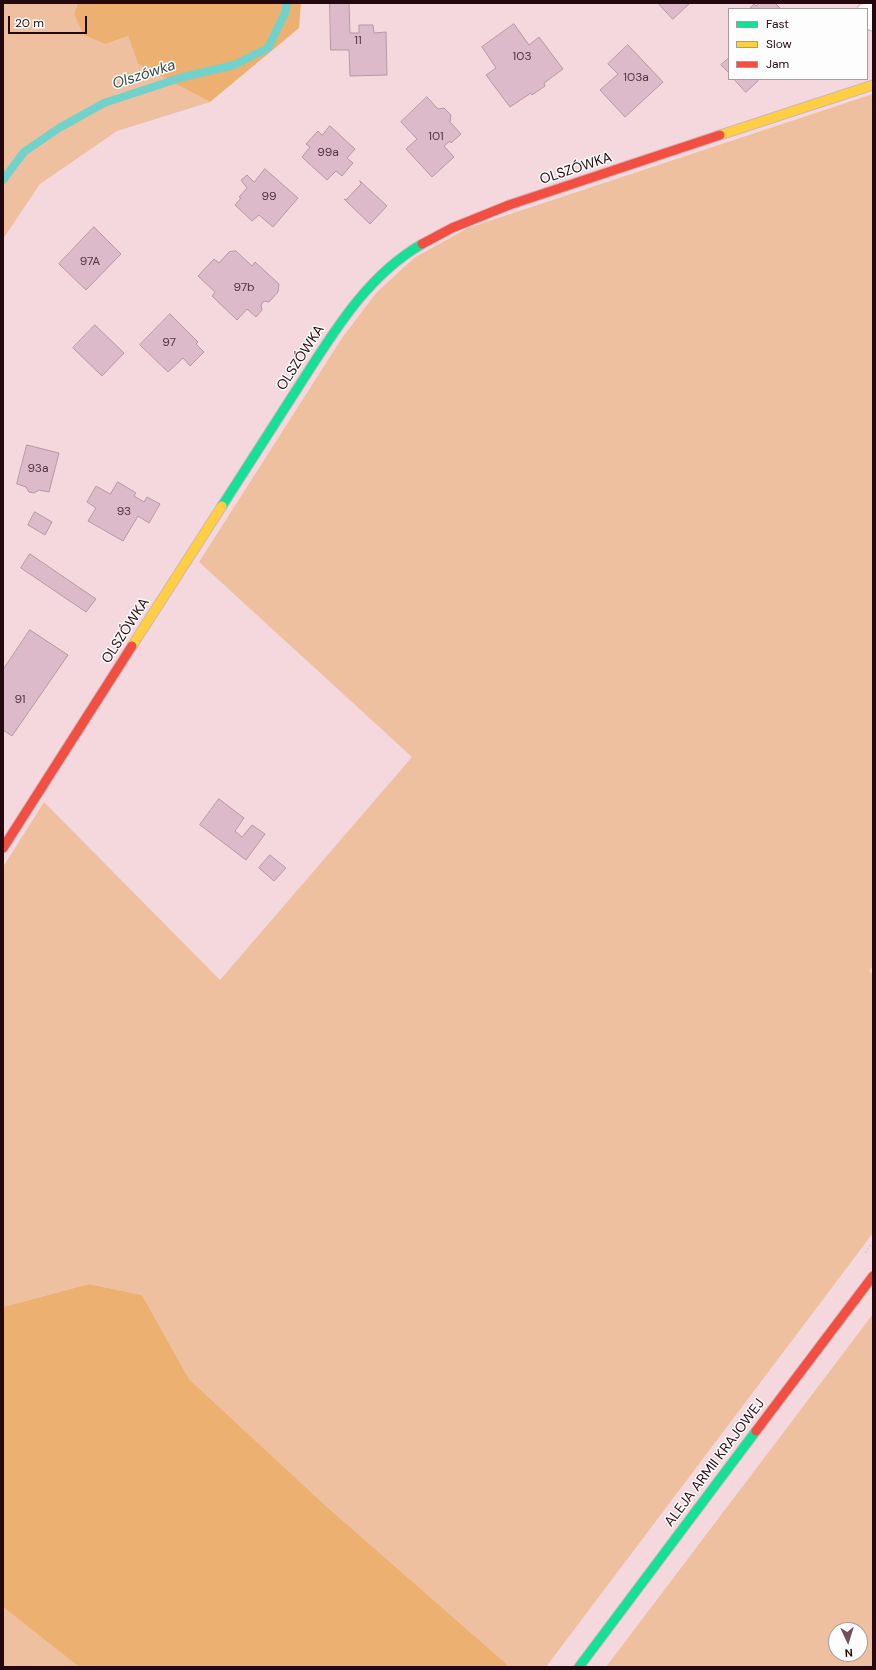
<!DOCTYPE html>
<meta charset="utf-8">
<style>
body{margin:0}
#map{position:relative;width:876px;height:1670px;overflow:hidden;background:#f4d8dd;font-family:"DM Sans",sans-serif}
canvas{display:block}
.frame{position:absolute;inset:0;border:4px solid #24080f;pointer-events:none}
.legend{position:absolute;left:728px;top:8px;width:140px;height:72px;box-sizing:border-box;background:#fdfdfd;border:1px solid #a69b9e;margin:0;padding:5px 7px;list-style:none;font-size:12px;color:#24080f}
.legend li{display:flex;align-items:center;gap:8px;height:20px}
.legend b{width:20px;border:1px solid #a69b9e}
.north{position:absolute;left:828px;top:1622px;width:40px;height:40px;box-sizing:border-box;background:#fdfdfd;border:1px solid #a69b9e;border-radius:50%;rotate:176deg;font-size:11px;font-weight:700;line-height:16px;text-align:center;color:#24080f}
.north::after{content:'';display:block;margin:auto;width:14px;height:18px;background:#6d5157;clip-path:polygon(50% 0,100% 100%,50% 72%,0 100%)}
.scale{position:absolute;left:8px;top:16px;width:79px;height:18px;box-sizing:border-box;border:2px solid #24080f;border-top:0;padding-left:5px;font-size:12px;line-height:14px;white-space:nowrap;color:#24080f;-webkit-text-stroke:3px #fdfdfd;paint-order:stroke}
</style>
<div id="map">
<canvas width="876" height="1670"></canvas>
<div class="frame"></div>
<ul class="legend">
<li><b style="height:5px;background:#16e098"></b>Fast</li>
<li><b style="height:5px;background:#ffcf43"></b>Slow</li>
<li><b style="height:5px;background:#f24e42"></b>Jam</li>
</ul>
<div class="north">N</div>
<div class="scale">20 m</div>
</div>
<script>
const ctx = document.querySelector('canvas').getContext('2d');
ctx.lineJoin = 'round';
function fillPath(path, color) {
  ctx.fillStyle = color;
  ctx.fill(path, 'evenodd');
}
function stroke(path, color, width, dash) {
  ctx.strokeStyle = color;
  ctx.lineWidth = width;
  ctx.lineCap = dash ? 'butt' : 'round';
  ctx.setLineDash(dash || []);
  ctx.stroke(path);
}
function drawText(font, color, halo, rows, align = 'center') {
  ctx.font = font + ' "DM Sans",sans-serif';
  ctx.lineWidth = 3;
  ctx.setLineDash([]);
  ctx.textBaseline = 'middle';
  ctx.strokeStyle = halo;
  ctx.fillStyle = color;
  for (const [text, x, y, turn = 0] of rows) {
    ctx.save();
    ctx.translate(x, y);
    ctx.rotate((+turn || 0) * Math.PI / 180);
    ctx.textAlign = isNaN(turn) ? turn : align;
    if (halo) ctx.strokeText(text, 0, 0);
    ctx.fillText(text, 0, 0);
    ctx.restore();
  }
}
const green = new Path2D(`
 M3,3H78L74,14L106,44L128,36L138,64L210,102L117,131L40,184L3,239Z
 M873,94V966L869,971L873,974V1233L546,1667H510L326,1506L189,1379L142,1295L89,1284L3,1307V867L44,802L220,980L412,757L199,562L342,338L376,293L414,258L468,228Z
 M873,1314V1667H606ZM836,1630H860V1654H836Z
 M3,1607L79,1667H3Z`);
const forest = new Path2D(`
 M78,3H301L299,28L210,102L138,64L128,36L106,44L84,35L74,14Z
 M89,1284L142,1295L189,1379L326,1506L510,1667H79L3,1607V1307Z`);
const stream = new Path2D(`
 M3,180L24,152L59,128L104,103L183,77L234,65L268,48L285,13L287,3`);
const building = new Path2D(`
 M330,3H349L350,33H359V25H373L374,33L386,32L387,75L350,76L349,50H331Z
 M658,3H690L673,19Z
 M759,3H775L781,9H749L754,4L756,6Z
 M514,24L529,45L539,37L563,69L544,83L545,86L532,95L531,93L510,107L486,75L496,68L482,47Z
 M628,45L663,82L625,117L600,90L618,74L608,64Z
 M729,58V73L721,65Z
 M734,79H757L758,81L746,92Z
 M427,97L438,109L444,108L451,115L450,122L461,134L451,143L450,141L444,146L454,157L432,177L406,149L417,139L401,122Z
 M330,126L355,149L347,158L353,163L342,176L336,171L327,180L302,157L310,147L306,144L318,131L322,135Z
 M265,169L298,198L273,227L259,215L252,221L235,205L241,198L239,197L247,188L241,180L247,175L254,182Z
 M360,181L387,206L370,224L344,199L346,200L361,184Z
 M94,227L121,254L86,290L59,264Z
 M236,251L252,266L255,262L279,284L278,292L269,302L264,301L261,305L262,310L256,317L247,309L237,320L212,296L215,292L198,276L214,259L219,263L229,252Z
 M170,314L198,342L196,344L204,352L190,366L183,358L168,372L140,345Z
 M95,325L124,353L102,376L73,348Z
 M27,445L59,453L49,492L39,490L34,493L29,492L26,487L17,484Z
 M118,482L136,493L134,496L144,502L147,497L160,504L149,523L138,516L123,541L88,521L96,508L87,502L96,486L110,494Z
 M35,512L52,522L45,535L28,525Z
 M30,554L96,599L86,612L21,568Z
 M30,630L68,655L12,736L3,730V670Z
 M219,799L244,818L235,831L242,837L252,825L265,834L246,860L200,825Z
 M270,855L286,868L274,881L259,868Z`);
const path = new Path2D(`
 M865,1253L873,1242`);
const street = new Path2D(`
 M867,13L873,20`);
const fast = new Path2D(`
 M222,506C247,467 272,428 297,389C332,335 365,277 422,244
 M579,1667L756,1431`);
const slow = new Path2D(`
 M720,135L873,85
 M132,646L222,506`);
const jam = new Path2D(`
 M422,244L452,228L509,205L720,135
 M3,848L132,646
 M756,1431L873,1276`);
const numberNames = [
 ["11",358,41],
 ["103",522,57],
 ["103a",636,78],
 ["101",436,137],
 ["99a",328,153],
 ["99",269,197],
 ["97A",90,262],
 ["97b",244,288],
 ["97",169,343],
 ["93a",38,469],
 ["93",124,512],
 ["91",20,700]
];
const streetNames = [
 ["OLSZÓWKA",576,169,-18],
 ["OLSZÓWKA",301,358,-57],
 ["OLSZÓWKA",126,631,-57],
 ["ALEJA ARMII KRAJOWEJ",715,1463,-53]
];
const waterNames = [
 ["Olszówka",144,75,-18]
];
fillPath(green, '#eec09f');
fillPath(forest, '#ecb071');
stroke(stream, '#70d2ca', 8);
fillPath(building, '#dcbac9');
stroke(building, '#b399a3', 1);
stroke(street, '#d1b5bb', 23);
stroke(fast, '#d1b5bb', 11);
stroke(slow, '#d1b5bb', 11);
stroke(jam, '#d1b5bb', 11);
stroke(path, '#d9d0d1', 2.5, [2, 2]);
stroke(street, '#fdf9fa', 21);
stroke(fast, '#16e098', 9);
stroke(slow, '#ffcf43', 9);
stroke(jam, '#f24e42', 9);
drawText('12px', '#52343e', null, numberNames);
drawText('14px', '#24080f', '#fdfdfd', streetNames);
drawText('italic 15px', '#32504c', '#fdfdfd', waterNames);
</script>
